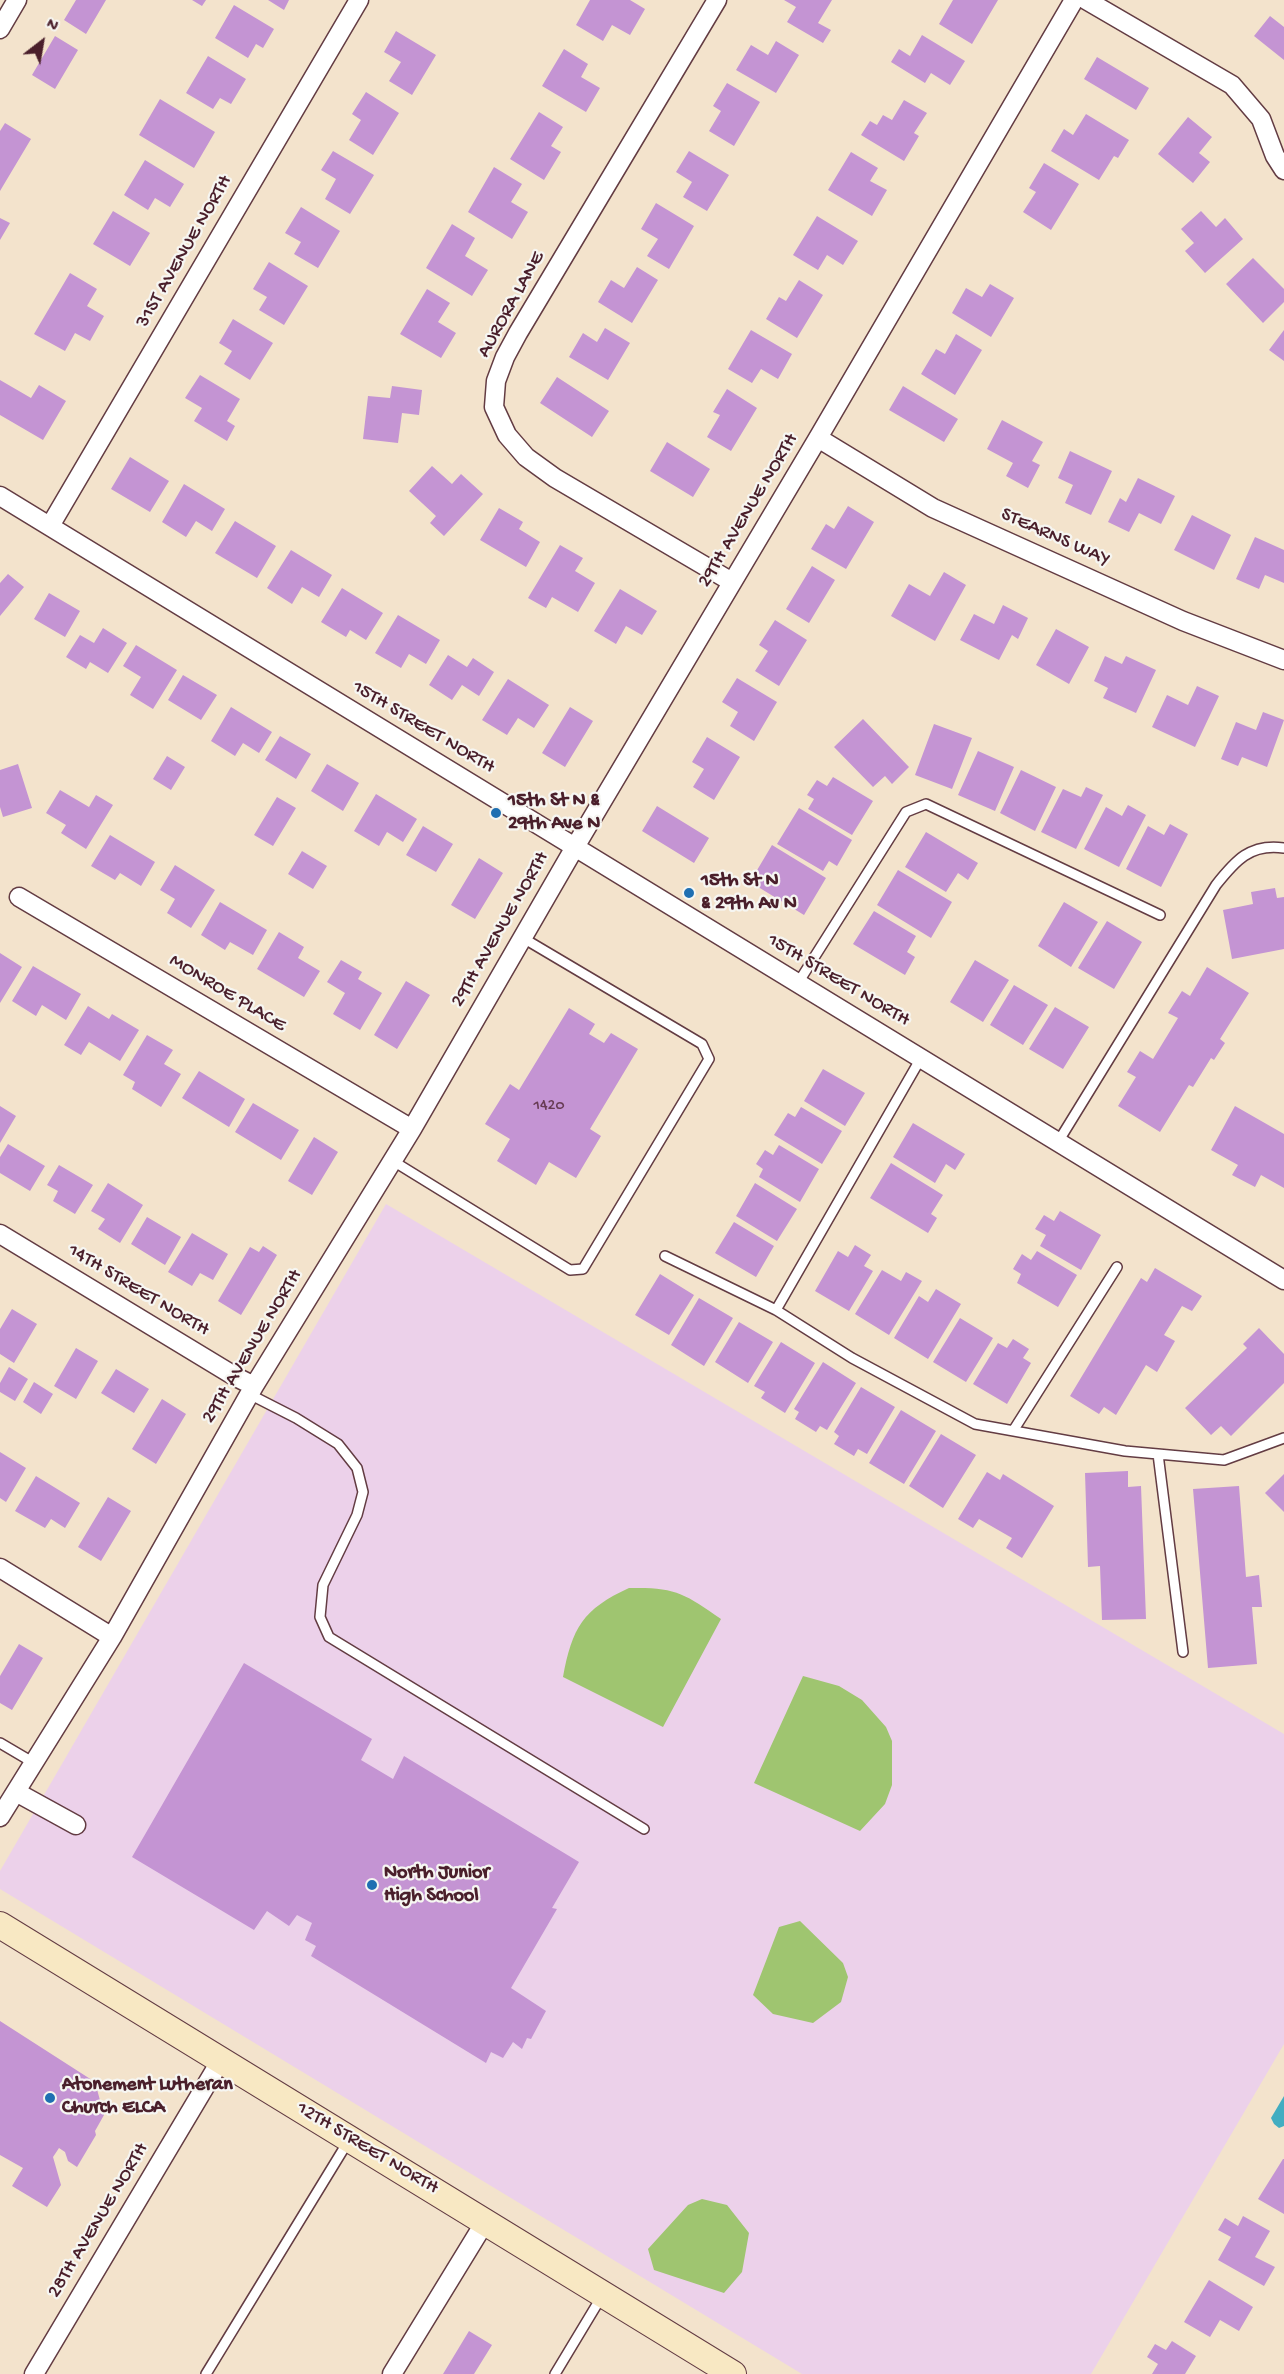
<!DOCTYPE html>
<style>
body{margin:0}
#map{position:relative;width:1284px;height:2374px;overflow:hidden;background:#f3e3cc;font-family:"Gochi Hand",sans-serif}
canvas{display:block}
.north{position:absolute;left:12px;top:12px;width:60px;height:60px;-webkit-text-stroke:4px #f6f6f2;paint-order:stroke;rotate:31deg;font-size:16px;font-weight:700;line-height:24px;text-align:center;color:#4a1f2b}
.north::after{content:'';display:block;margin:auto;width:21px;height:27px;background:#4a1f2b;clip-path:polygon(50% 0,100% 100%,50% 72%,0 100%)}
</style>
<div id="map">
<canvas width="1284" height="2374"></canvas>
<div class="north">N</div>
</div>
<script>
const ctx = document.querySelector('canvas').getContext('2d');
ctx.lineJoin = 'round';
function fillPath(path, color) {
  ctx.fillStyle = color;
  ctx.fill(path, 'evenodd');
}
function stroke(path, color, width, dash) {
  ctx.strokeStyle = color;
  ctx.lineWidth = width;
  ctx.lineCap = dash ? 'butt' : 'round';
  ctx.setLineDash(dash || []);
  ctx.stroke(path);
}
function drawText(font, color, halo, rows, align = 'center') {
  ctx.font = font + ' "Gochi Hand",sans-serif';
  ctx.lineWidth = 4.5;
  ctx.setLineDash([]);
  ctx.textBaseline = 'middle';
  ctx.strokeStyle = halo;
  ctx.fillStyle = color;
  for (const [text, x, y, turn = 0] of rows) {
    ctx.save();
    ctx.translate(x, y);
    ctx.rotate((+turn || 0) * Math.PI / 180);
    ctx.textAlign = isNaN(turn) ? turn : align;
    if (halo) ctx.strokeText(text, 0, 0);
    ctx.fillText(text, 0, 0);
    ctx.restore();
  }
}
const built = new Path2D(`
 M386,1204L1284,1734V2044L1091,2374H802L0,1889V1871Z`);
const green = new Path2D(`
 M629,1588C675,1587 684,1593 721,1619L663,1727L563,1677C572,1628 583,1609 629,1588Z
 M803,1676L839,1686L862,1700L886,1727L892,1741V1785L885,1804L860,1831L754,1783Z
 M800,1921L843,1963L848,1977L841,2002L813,2023L773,2014L753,1995L779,1927Z
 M702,2199L727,2205L749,2233L742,2272L724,2293L654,2270L648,2249L688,2205Z`);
const water = new Path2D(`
 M1284,2096V2126L1279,2128L1274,2124L1271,2118Z`);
const building = new Path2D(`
 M76,0H106L86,34L64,20Z
 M192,0H206L202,6Z
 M268,0H289L284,10Z
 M590,0H630L645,9L630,35L612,25L603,41L576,25Z
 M784,0H832L818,23L831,30L823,43L787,22L796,7Z
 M953,0H998L972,44L939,24Z
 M234,5L274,29L263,48L256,44L248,58L215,38Z
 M1270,16L1284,27V60L1254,36Z
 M396,31L436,55L412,95L389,81L401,62L384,52Z
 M922,35L965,61L950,85L931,73L925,83L891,62L899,49L910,56Z
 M55,36L78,50L55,89L32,75Z
 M776,41L799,55L776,93L736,70L751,45L768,55Z
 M564,49L588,64L581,77L600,88L586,112L542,86Z
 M208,56L246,79L231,104L220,98L213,109L186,93Z
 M1097,57L1149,88L1136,110L1084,79Z
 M727,83L760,102L734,146L709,131L721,111L713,106Z
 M366,92L399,113L373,155L349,140L361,120L352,114Z
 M160,99L215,132L194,168L139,135Z
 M904,100L927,113L914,133L919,136L904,161L861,135L870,121L877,125L883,115L892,120Z
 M539,112L563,127L551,146L561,152L544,180L510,159Z
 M1086,114L1129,140L1118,158L1114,156L1099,180L1051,151L1064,129L1073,135Z
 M1188,117L1212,137L1199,153L1210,162L1193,183L1158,154Z
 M5,123L31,139L0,191V131Z
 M333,151L374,175L350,214L325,199L336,179L321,170Z
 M689,151L729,175L707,211L683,197L692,182L676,172Z
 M851,152L878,168L870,181L887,190L872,216L828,190Z
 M145,160L184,184L170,207L155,198L148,210L124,195Z
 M1044,163L1079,184L1051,230L1023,212L1036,192L1029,188Z
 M494,167L522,184L511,202L528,212L512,239L468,212Z
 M656,203L694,226L669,269L647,256L658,239L641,229Z
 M301,207L340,231L318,268L294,254L301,242L285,233Z
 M113,211L150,233L130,266L93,244Z
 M1201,211L1216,227L1225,218L1243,239L1205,273L1185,251L1194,243L1181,229Z
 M817,216L858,241L843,265L827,255L818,270L793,255Z
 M0,218L10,223L0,240Z
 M452,224L475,238L465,256L488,270L472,296L426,268Z
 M1253,258L1284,289V302L1263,323L1226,284Z
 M269,262L308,286L284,325L259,310L267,297L253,289Z
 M637,267L658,280L632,323L598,302L611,280L624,288Z
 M70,273L97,289L87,306L104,316L90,341L75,333L65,351L34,334Z
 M799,280L823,295L797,338L766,319L779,297L786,301Z
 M990,284L1014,298L991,337L952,313L966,288L982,297Z
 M427,289L450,303L438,322L456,333L441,358L400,334Z
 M233,319L273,343L250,380L224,364L232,351L219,343Z
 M605,328L630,343L608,380L569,357L583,333L597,342Z
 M751,330L792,354L778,379L761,369L752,383L728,369Z
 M1284,330V361L1269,350Z
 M956,334L982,350L955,395L921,374L936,349L945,354Z
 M200,375L240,399L227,421L235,426L227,441L194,421L202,408L185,398Z
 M557,377L609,411L592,437L540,403Z
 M0,380L31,398L39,385L66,401L43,440L0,415Z
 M392,386L422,390L419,415L402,413L398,443L363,439L368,396L390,398Z
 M903,386L958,419L944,442L889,410Z
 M727,389L757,408L731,451L707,437L720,415L713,412Z
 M1002,420L1043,442L1032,461L1040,465L1028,488L1006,476L1013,463L987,449Z
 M667,442L710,469L693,497L650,471Z
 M1070,451L1112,471L1091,515L1065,503L1073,485L1058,478Z
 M130,457L169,481L150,512L111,489Z
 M432,466L452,484L461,474L483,494L444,536L430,523L436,516L409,491Z
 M1138,478L1175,496L1161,524L1139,513L1129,532L1108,522L1120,498L1126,502Z
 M184,484L225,509L212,531L196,521L186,537L162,522Z
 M848,506L874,522L846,569L811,549L826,524L834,529Z
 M499,508L523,522L519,529L540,542L526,567L480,540Z
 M1192,515L1231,535L1214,570L1174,550Z
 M235,521L276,546L257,578L215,553Z
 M1255,537L1284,550V583L1265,575L1259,589L1236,579Z
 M560,545L583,558L575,571L595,583L578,612L552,597L546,608L528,598Z
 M291,550L332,575L319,597L302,587L292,604L267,588Z
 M812,566L835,580L809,623L786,609Z
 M944,572L966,585L935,641L891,616L909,584L930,596Z
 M8,574L24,587L0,616V583Z
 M342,588L383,613L366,640L350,630L346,637L321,622Z
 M620,589L657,611L642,635L626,626L616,644L594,631Z
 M49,593L80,611L65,637L34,619Z
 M1003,605L1028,618L1018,639L1012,635L999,660L960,640L974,614L994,624Z
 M398,615L440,640L426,664L409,654L401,668L375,653Z
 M775,620L807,640L779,686L755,671L768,651L759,645Z
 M103,628L127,643L108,673L90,662L86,669L66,657L80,635L94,643Z
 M1056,629L1089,647L1069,684L1036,665Z
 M136,645L177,670L153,709L130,695L141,677L123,666Z
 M448,655L467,667L473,658L494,672L479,696L462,685L452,700L429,685Z
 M1105,656L1122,664L1126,656L1156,670L1136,713L1103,698L1108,688L1094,681Z
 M183,675L217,695L201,720L168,700Z
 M737,678L777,702L754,741L730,726L738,712L722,702Z
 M508,679L549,705L534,728L518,718L507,735L482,720Z
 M1197,686L1219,696L1195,747L1152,727L1167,695L1188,705Z
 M231,707L272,732L259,753L243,743L235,756L211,741Z
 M570,707L593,721L565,767L542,753Z
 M1263,712L1284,720L1267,767L1242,757L1238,766L1221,759L1236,722L1256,730Z
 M863,719L909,767L892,784L885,776L873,787L834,747Z
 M934,724L972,738L952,789L915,775Z
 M280,736L311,754L296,779L265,760Z
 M707,737L740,757L714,800L693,787L704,769L692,762Z
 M978,751L1014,767L995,811L958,795Z
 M167,756L185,767L171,790L153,779Z
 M18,764L32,808L3,817L0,807V770Z
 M327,764L359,783L343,811L311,791Z
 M1021,770L1056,787L1035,831L1000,813Z
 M833,777L873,801L852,835L808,809L814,799L807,795L817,780L827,786Z
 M1086,787L1103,795L1076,849L1041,832L1063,789L1081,797Z
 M60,790L89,807L96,795L113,805L86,849L61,833L66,825L46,813Z
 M376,794L417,819L403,842L387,832L379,846L354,831Z
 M277,797L296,808L273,846L254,835Z
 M1128,805L1146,815L1119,867L1084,849L1106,807L1122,816Z
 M657,806L709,838L694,863L642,831Z
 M799,808L852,840L837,866L829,861L823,871L777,844Z
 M1170,824L1188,834L1161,887L1126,869L1148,826L1164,835Z
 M423,826L453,844L436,872L406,855Z
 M926,832L978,863L968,880L958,873L946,892L905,867Z
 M110,835L155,862L141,886L120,873L115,880L91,866Z
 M772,845L826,878L804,915L750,882Z
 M302,851L327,866L313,889L288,874Z
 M479,858L503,873L475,919L451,905Z
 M175,865L215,890L191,928L167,913L175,899L160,890Z
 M898,870L952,902L931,938L877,905Z
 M1275,888L1277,898L1284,897V949L1232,959L1223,910L1253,904L1251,892Z
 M220,902L267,930L253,955L230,942L225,950L201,935Z
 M1064,902L1098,922L1071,967L1038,946Z
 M874,911L916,936L907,952L915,957L905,975L853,944Z
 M1107,921L1142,942L1114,989L1078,968Z
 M279,932L304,947L298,958L320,971L304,997L257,969Z
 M0,953L22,967L0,1003Z
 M341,960L362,972L358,979L382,993L360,1030L333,1014L345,993L327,982Z
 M975,960L1009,980L983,1022L950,1002Z
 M33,966L81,994L66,1020L42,1005L36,1016L12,1001Z
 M1207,967L1249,993L1220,1039L1225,1043L1214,1060L1211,1058L1193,1087L1189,1085L1160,1132L1118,1106L1136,1077L1127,1072L1140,1051L1153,1059L1178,1018L1168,1013L1182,991L1190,996Z
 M406,981L430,995L397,1049L374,1035Z
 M1014,985L1048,1005L1023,1045L990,1025Z
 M88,1006L109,1019L112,1014L139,1030L120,1061L89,1042L81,1055L64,1045Z
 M1055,1007L1089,1027L1063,1069L1029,1049Z
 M569,1008L595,1024L589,1034L604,1043L611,1033L638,1049L590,1129L601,1136L576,1178L549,1162L536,1185L497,1161L510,1139L485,1124L510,1084L519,1090Z
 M147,1035L173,1050L164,1064L181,1074L161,1107L132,1089L135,1082L123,1075Z
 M823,1069L865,1093L845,1126L804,1101Z
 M199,1071L245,1099L229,1127L182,1098Z
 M253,1103L299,1130L281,1160L235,1132Z
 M0,1106L16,1116L0,1143Z
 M1235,1106L1284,1134V1188L1261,1175L1255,1187L1232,1175L1238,1165L1211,1150Z
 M801,1107L842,1131L822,1164L774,1135L788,1113L795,1117Z
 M913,1123L965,1154L955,1170L946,1164L935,1183L893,1157Z
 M314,1137L338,1152L312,1195L288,1181Z
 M8,1144L45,1166L30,1191L0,1173V1157Z
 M779,1145L819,1169L800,1202L759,1177L763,1169L756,1164L765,1150L773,1155Z
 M891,1163L943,1195L931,1214L937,1218L928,1233L870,1198Z
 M59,1165L93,1185L75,1214L53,1201L58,1191L47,1185Z
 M108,1183L143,1205L120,1243L98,1229L105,1219L91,1211Z
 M755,1183L797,1209L777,1241L736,1216Z
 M1060,1211L1101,1235L1081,1270L1040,1246L1046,1235L1035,1229L1044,1215L1054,1221Z
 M147,1217L181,1237L165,1265L131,1244Z
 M734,1222L774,1246L756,1277L715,1253Z
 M192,1233L228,1254L213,1280L200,1273L192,1286L168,1272Z
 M855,1245L871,1255L864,1266L873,1271L849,1311L815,1291L838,1251L848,1257Z
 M263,1246L277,1255L241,1315L218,1301L250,1247L259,1252Z
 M1037,1251L1077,1275L1058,1307L1017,1283L1021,1274L1013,1269L1022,1254L1031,1260Z
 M1155,1268L1202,1296L1192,1311L1182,1306L1164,1335L1175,1341L1157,1372L1146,1365L1116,1415L1104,1407L1099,1414L1070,1396L1141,1278L1147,1282Z
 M882,1270L901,1281L906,1272L922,1281L889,1335L855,1314Z
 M660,1274L694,1295L669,1335L635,1315Z
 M936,1289L961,1304L928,1359L894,1338L919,1296L928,1302Z
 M699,1298L733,1318L704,1366L671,1345Z
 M12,1309L37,1324L14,1363L0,1354V1329Z
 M960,1318L993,1338L966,1382L933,1362Z
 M739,1322L773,1342L748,1383L715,1362Z
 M1259,1328L1284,1354V1383L1231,1436L1221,1426L1211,1435L1185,1408L1247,1348L1243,1344Z
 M1013,1339L1029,1349L1023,1358L1031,1363L1007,1404L973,1384L998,1343L1007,1348Z
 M781,1342L815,1363L785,1413L761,1398L765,1392L754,1386Z
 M76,1348L98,1361L76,1399L54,1386Z
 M823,1362L856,1383L827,1430L820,1426L816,1432L795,1419L799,1412L794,1409Z
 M9,1367L28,1379L15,1401L0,1392V1383Z
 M116,1369L149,1389L134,1413L101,1393Z
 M34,1382L53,1394L41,1414L23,1402Z
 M861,1387L895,1407L867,1454L858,1449L854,1456L834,1444L839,1436L834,1432Z
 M162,1399L186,1414L156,1464L132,1449Z
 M901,1410L936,1431L904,1484L869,1463Z
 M941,1434L976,1455L943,1508L909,1486Z
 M0,1452L26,1468L6,1502L0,1498Z
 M1128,1471V1487L1141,1486L1146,1619L1102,1620L1100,1566L1088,1567L1085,1473Z
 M987,1472L1000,1480L1003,1474L1054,1506L1022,1558L1006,1548L1012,1538L979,1519L973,1528L958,1519Z
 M1284,1474V1512L1265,1493Z
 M36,1476L80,1503L65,1528L51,1519L45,1528L15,1511Z
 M1239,1486L1246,1577L1259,1575L1262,1607H1252L1257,1664L1208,1668L1193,1489Z
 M108,1497L131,1511L101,1561L78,1547Z
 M19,1644L43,1658L12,1710L0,1703V1676Z
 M244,1663L372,1739L361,1760L393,1779L404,1756L579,1862L552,1908L557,1909L511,1988L546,2011L531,2039L527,2038L522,2049L513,2042L503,2058L491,2052L486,2063L311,1956L316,1946L305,1940L312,1923L297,1915L289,1926L267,1911L254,1930L132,1857Z
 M0,2021L95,2082L104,2115L95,2131L96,2135L77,2167L68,2161L65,2152L59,2148L53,2157L61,2185L47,2207L12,2186L23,2168L0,2155Z
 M1283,2159H1284V2214L1258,2199Z
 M1243,2216L1270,2231L1255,2257L1275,2267L1264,2286L1218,2260L1231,2237L1218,2230L1225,2218L1238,2226Z
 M1209,2280L1253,2307L1239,2331L1220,2320L1210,2337L1184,2322Z
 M469,2331L492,2345L474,2374H443Z
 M1172,2341L1196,2356L1185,2374H1152L1158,2364L1147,2357L1155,2344L1166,2350Z`);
const lane = new Path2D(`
 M798,983L906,812L926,804L1160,915
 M1058,1142L1216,885C1235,861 1250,843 1284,848
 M393,1161L570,1270L583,1269L709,1059L702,1044L523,938
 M665,1256L776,1310L852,1358L975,1424L1125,1451L1224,1460L1284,1438
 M776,1310L921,1058
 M249,1394L296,1418L338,1444L357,1468L363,1492L357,1515L323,1585L320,1617L329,1637L644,1829
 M1013,1431L1117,1267
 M1158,1454L1183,1652
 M0,1743L34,1763
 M206,2374L349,2140
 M555,2374L602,2296`);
const street = new Path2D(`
 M717,0L518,333L505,357L496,381L494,407L507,435L526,457L555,478L732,582
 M1086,0L1232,85L1261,119L1275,156L1284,170
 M0,29L17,0
 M818,438L933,508L1183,621L1284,660
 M0,496L1284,1280
 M50,526L359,0
 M19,897L412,1129
 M0,1234L236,1377L254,1386
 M0,1568L112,1637
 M16,1792L76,1825
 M0,1817L112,1637L254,1386L412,1129L575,847L818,438L1074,0
 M34,2374L221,2060
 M392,2374L485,2222`);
const secondary = new Path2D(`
 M0,1925L733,2374`);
const markers = [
 [496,813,6,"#1f6fb2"],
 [689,893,6,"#1f6fb2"],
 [372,1885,6,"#1f6fb2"],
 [50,2098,6,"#1f6fb2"]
];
const numberNames = [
 ["1420",549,1107]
];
const streetNames = [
 ["31ST AVENUE NORTH",185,252,-60],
 ["AURORA LANE",512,305,-61],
 ["29TH AVENUE NORTH",749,511,-59],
 ["STEARNS WAY",1055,538,24],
 ["15TH STREET NORTH",423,728,31],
 ["29TH AVENUE NORTH",501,930,-60],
 ["15TH STREET NORTH",838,981,31],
 ["MONROE PLACE",227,994,31],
 ["14TH STREET NORTH",138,1291,31],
 ["29TH AVENUE NORTH",253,1347,-59],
 ["12TH STREET NORTH",367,2149,31],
 ["28TH AVENUE NORTH",99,2221,-59]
];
const poiNames = [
 ["15th St N &",508,802],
 ["29th Ave N",508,825],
 ["15th St N",701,882],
 ["& 29th Av N",701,905],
 ["North Junior",384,1874],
 ["High School",384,1897],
 ["Atonement Lutheran",62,2086],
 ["Church ELCA",62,2109]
];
fillPath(built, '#ecd1ea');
fillPath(green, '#9fc570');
fillPath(water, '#42adc1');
fillPath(building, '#c494d3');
stroke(lane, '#633c43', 12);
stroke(street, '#633c43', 21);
stroke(secondary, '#633c43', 28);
stroke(lane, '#fff', 9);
stroke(street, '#fff', 18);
stroke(secondary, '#f8e8c3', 26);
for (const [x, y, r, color] of markers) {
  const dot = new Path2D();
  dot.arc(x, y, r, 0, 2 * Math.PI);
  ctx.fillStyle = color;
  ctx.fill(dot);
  stroke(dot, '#f6f6f2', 2);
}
drawText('16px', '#683c55', null, numberNames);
drawText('20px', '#4a1f2b', '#f6f6f2', streetNames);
drawText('bold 20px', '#4a1f2b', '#f6f6f2', poiNames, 'left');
</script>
